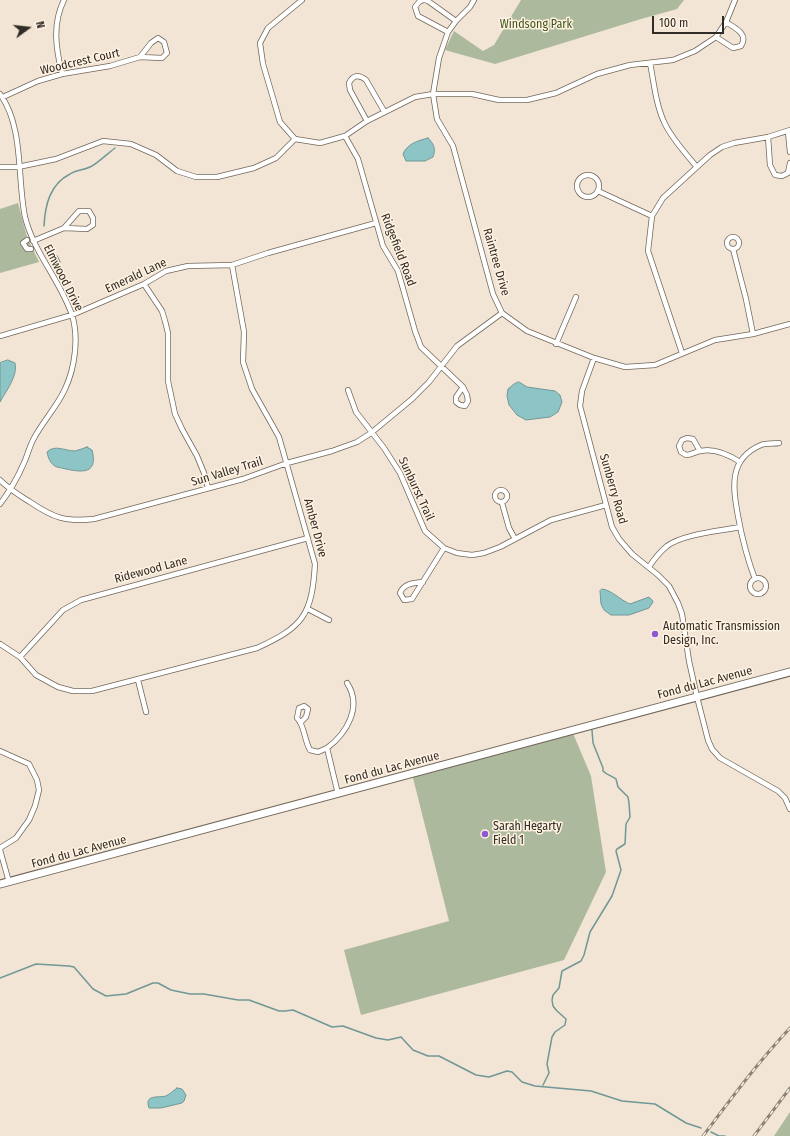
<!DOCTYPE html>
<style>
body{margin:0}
#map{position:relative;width:790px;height:1136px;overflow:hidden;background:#f2e5d5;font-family:"Fira Sans Condensed",sans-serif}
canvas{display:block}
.north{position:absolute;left:8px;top:8px;width:40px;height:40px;-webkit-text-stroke:3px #fff2e2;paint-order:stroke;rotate:75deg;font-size:11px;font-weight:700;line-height:16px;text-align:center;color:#302b25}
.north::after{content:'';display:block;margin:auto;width:14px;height:18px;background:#302b25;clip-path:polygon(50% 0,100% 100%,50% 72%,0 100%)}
.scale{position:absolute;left:652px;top:16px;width:72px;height:18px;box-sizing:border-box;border:2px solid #302b25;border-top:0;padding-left:5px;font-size:12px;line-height:14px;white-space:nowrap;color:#302b25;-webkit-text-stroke:3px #fff2e2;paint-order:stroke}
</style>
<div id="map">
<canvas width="790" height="1136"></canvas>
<div class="north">N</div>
<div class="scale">100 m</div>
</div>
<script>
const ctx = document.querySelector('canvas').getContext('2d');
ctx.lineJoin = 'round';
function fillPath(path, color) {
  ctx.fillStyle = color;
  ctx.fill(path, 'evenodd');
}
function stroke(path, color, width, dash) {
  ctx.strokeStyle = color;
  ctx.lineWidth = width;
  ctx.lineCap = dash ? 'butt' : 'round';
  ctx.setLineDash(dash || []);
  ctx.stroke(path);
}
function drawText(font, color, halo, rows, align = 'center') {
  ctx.font = font + ' "Fira Sans Condensed",sans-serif';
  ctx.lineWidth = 3;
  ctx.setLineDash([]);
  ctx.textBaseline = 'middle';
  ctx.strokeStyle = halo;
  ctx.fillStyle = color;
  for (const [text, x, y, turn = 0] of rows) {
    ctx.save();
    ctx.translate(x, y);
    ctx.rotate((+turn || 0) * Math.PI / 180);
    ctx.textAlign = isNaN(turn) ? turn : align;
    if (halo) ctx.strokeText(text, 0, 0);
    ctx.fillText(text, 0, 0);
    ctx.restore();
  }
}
const green = new Path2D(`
 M521,0H684L677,9L641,19L495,64L445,50L454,31L483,51L494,45Z
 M18,203L27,237L39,262L0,273V209Z
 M572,731L591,776L606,872L564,960L361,1015L344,950L449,921L412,774Z
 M790,1112V1136H774Z`);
const water = new Path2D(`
 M428,138C434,144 436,149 433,157L425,161H406L403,154C407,144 417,141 428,138Z
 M8,360L15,363C18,376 6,391 0,402V363Z
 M519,382L527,387L555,391L560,395L562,402L558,412L550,417L526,420L517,415L509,405L507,396L508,389L514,384Z
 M87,447L92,450C98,473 84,473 66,469C63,468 60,468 57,467C51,465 48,458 47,452C55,444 65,451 75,451C79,450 84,448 87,447Z
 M602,589C612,590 620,600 630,604L649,597L652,600L653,602L649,608L629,615H611L604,610L601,604L600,591Z
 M177,1088L182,1089L186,1095L184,1101L182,1103L161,1108H149C144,1094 158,1098 166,1096C170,1094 173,1091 177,1088Z`);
const stream = new Path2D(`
 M44,226C45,205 50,184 70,174C76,170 84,170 90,167C97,164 108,153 115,148
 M57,256L60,262
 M0,978L36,964L69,966L74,967L93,989L106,996L126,994L153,983H158L171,990L190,994H204L238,1000H249L279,1011H285L293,1010L332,1027L343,1026L376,1038L388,1040L401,1037L413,1050L428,1056H439L476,1075L489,1077L507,1071L512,1072L522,1082L535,1086L591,1091L622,1101L655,1104L686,1123L701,1128
 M543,1085L549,1073L547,1064L552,1037L555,1032L565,1025L566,1019L557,1011L553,1006L552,1000L553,995L559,988L562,971L581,961L584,955L590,932L612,896L621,870L616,851L617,849L625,844L626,824L630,817L629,803L628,797L618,787L616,779C612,776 607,775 603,771V768L593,743L592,730
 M711,1132L719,1136H725`);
const street = new Path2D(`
 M302,0L268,28L260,43L263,64L280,122L295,139L320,143L345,136L367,121L415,97L433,94H472L499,100H527L556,93L597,74L630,65L673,60L695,51L716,37L726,22L735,0
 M423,0L419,2L415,7L418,16L448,32
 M425,0L428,1L456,21
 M474,0L470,7L456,21L448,32L439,58L433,94L437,119L453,146L493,294L502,313L527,331L594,358L625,367L655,365L715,340L753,334L790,324
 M716,37L733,48L741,46C749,34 735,28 726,22
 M650,63C654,83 656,106 665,124C673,140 685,153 697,167
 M62,74C56,49 52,24 64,0
 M0,94C24,127 17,178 25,217C34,253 60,280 72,315C79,337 75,368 65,389C57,407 42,422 33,440C29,448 27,457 23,465C17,479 9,492 0,504
 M3,97L38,81L62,74L110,66L140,57L162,58L167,53L164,42L158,38L151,43L140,57
 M367,121L350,90L349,83C353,75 359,74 366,80L384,111
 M788,132L790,152
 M345,136L358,159L383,246L398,271L415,331L421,347L463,387L467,395L468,401L465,406L460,405L456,402V397L463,387
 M768,137L770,165L775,175L782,176L788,173L790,163
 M0,167H18L56,159L103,141L131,144L156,155L177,171L196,177H217L254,168L276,158L295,139
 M577 186a11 11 0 1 1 22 0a11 11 0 1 1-22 0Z
 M598,191L652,216
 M727 243a6 6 0 1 1 12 0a6 6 0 1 1-12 0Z
 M27,240L23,243L27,249H31
 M33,241L64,228L79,211H89L93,218V225L87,229L64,228
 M733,249L746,299L753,334
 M144,284L162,311L165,321L168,333V381L175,414L182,429L197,456L204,473L208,488
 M0,336L72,315L144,284L166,271L188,266L232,265L268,253L376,223
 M556,344L576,297
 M682,353L648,251L652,216L663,198L710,155L722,147L734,143L768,137L790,130
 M594,358L582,391L580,406L612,527L619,539L632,554L658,575L669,586L678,603L682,614L689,661L697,697L708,740L712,749L720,758L778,791L785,798L790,809
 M348,390L356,412L384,448L400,473L425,531L444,548L457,553L472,555L484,553L500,547L551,520L606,505
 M700,451L693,439L687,438L682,440L679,446L681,452L686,455C692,455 696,451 701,451C715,448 729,455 740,462
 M0,480C9,489 19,495 30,502C54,518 65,522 94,519L243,479L287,463L332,451L357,442L371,433L412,399L429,382L457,346L502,313
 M495 496a6 6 0 1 1 12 0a6 6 0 1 1-12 0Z
 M502,503L509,528L515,539
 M649,567C654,559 660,552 667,546C683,534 720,531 740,527
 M750 586a8 8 0 1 1 16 0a8 8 0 1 1-16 0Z
 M755,579C747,558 742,538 738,516C733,488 728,459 761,445C766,443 774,444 779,443
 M423,582C414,583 404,583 400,593L404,600L412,599L444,548
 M308,609L329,620
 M0,644L20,657L36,675L58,687L73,691H92L257,648C303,627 312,615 315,564L279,437L252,389L243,362L244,332L232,265
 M20,657L63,610L81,600L308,538
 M138,680L146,712
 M301,722L306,717L308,709L304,706L299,708L297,718C305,726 304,740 310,750L318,752L327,748
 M0,751L29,764L37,780L39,790L35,806L29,820L16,838L0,848
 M338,794L327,748C346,734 363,707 347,683
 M0,850L9,882`);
const primary = new Path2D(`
 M0,884L790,672`);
const rail = new Path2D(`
 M703,1136C731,1099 758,1062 790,1028
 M754,1136L790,1088`);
const markers = [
 [655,634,4,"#8e58d0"],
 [485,834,4,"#8e58d0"]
];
const parkNames = [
 ["Windsong Park",536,25]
];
const streetNames = [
 ["Woodcrest Court",80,62,-13],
 ["Ridgefield Road",398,250,69],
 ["Raintree Drive",496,262,74],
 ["Emerald Lane",136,276,-25],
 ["Elmwood Drive",63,278,63],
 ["Sun Valley Trail",227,472,-17],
 ["Sunburst Trail",416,489,65],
 ["Sunberry Road",613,489,74],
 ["Amber Drive",315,528,75],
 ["Ridewood Lane",151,570,-15],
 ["Fond du Lac Avenue",705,683,-15],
 ["Fond du Lac Avenue",392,768,-15],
 ["Fond du Lac Avenue",79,852,-15]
];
const poiNames = [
 ["Automatic Transmission",663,627],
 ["Design, Inc.",663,641],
 ["Sarah Hegarty",493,827],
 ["Field 1",493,841]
];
fillPath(green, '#adb99d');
fillPath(water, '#8dc5c6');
stroke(water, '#719796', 1);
stroke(stream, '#719796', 1.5);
stroke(street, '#716759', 6);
stroke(primary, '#716759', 9);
stroke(street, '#fff', 4.5);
stroke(primary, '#fff', 7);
stroke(rail, '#8b8378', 3);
stroke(rail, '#fff2e2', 1.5, [4.5]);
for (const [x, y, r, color] of markers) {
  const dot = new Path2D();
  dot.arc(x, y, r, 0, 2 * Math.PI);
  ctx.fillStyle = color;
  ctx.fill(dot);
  stroke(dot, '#fff2e2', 1.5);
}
drawText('12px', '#42561b', '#fff2e2', parkNames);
drawText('12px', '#302b25', '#fff2e2', streetNames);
drawText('12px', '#302b25', '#fff2e2', poiNames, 'left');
</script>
